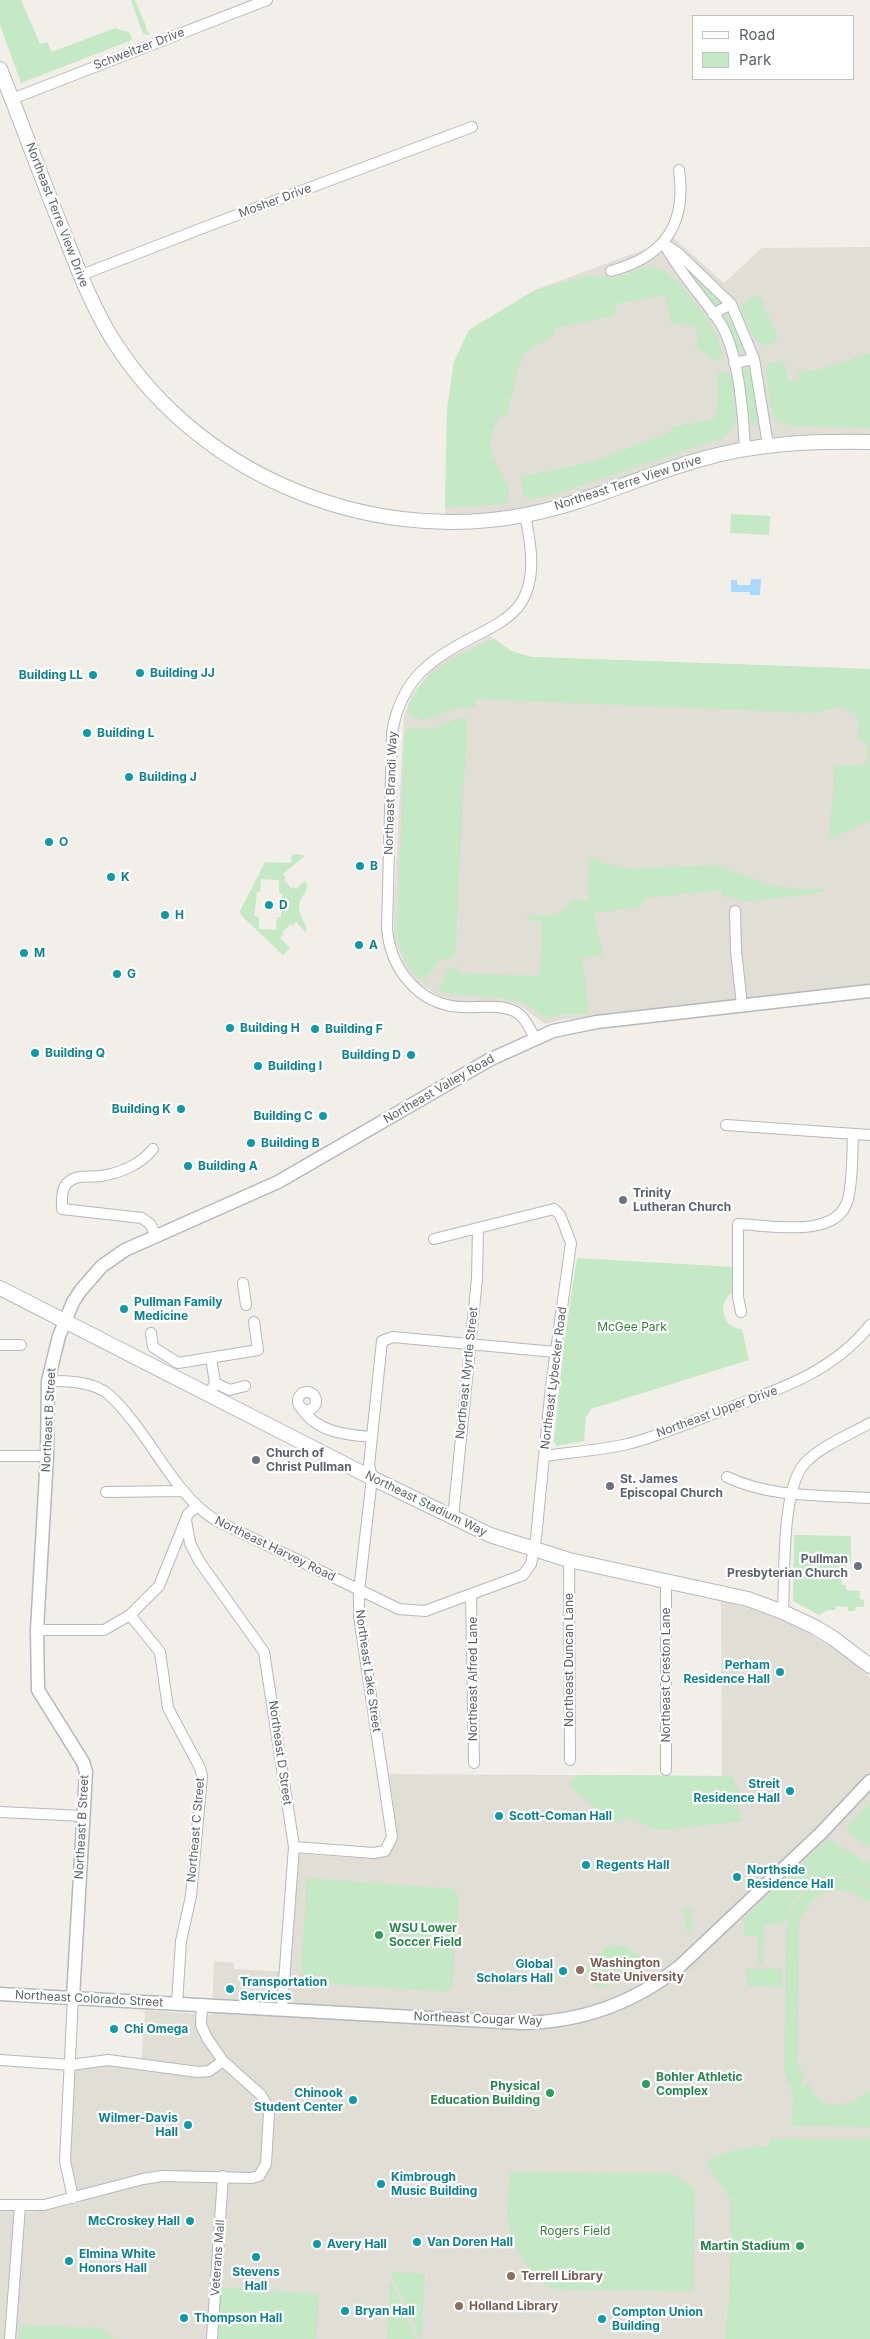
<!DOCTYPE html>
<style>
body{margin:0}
#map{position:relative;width:870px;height:2339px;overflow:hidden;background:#f1efe8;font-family:Inter,sans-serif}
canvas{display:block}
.legend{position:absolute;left:692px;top:15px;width:162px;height:65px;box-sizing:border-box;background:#fff;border:1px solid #bfc1c3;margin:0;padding:6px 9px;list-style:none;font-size:15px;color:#5f6368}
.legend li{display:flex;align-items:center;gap:10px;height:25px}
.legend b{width:25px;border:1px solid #bfc1c3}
</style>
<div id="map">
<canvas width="870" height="2339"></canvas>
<ul class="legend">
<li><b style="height:6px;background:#fff"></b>Road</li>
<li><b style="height:14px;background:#c5e8c5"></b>Park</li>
</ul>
</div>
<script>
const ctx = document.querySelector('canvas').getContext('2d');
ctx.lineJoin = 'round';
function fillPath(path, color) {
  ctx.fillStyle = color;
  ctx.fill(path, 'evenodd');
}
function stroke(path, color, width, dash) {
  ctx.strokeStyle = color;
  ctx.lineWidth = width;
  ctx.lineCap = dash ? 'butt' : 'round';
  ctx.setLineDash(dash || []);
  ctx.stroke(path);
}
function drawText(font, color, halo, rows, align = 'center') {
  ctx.font = font + ' Inter,sans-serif';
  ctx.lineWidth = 4.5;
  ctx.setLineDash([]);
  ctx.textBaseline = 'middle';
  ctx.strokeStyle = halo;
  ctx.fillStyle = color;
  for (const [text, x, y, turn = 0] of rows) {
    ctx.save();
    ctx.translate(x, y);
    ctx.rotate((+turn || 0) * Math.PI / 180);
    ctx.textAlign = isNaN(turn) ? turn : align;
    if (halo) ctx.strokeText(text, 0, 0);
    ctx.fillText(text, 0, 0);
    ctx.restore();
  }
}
const education = new Path2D(`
 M665,230L724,283L762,248L870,247V442L768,445L569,505L445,522L447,410L454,362L469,330L535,290L651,247Z
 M490,636L511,651L532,657L870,669V985L586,1019H564L545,1024L523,1008L513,1003L457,1001L439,996L418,983L406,968L394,941V906L404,717L411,696L432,669L448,658Z
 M721,1600L764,1613L804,1630L845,1656L870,1678V2339H0V2211L31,2212L80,2203L72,2181L69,2161L74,2068L108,2063L141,2067L145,2010L212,2015L214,1961L234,1963V1969L289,1972L297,1854L374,1859L389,1854L398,1837L389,1774L722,1776Z`);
const green = new Path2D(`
 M0,0H21L40,44L47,42L52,52L115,28L130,33L132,40L21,83L0,25Z
 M131,0H135L146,26V29L150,34L146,35L142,32Z
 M683,263L720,300L721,303L717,305L714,304L681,264Z
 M649,266C656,268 665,270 670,275C684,286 729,341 721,358L715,361L694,346L699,343L696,328L683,324H671L666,295L617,304L613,316L554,328V335L527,351L519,365L506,417L499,414L490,442L496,463L509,489L507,504L445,507L447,410L454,362L469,330L535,290L587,276L615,278Z
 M756,295L760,297L777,335V340C757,358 748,323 741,309L742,304Z
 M728,314L745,347L743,353L738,351L722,318Z
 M870,353V428L791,426L776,420L771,407L765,367L768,366V363L783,360L789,381L799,380L798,372L818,370Z
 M750,367L759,422L757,424L750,422L743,370Z
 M721,371L729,373L734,382L738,415L735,416L736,423L725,437L553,495L530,500L523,494L520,477L592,462L671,432L672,427L714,419L717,411V375Z
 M731,514L770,516L769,535L730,533Z
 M495,639L511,651L532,657L870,669V821L829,839L835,766L867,765V743L858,739L860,727L856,714L840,707L810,713L477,699L475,707L458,708L424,720L413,717L407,712C417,679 440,664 470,650C478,646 486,641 495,639Z
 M458,718H467L455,957L441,960L423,981C406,971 399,949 397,931L405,733L406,729L409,728L434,729Z
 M298,854L305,856L283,874L286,878L284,880L291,888L293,887L295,889L305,881C312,891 299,895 299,906C298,917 308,922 306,933L296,922L292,926L291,924L282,932L284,934L280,938L290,948L283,955L241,915L240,911L265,862L291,863L292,855ZM261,879L279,880V893L282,894L281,917H277L276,930L259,929V917L254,916L257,892H260Z
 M589,856L606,864L632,869L715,865L771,885L799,889H826L818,893L744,902L733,897H724L721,890L646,898L645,902L639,904V908L593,913L603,955L582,958L589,1014H562L546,1019C539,1014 531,1006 523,1003C498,993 467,1000 441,991L439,986L448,970L459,966V973L540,976L542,921L527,920V915C548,915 561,921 571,900H588Z
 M577,1258L733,1267L734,1292C716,1301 722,1329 742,1329L749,1360L591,1409L586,1417L584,1441L557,1446L554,1442L563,1350Z
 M794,1535L851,1536V1562H846V1571H837V1578L842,1579V1585H846V1590L860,1591V1599L864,1600V1607H856L855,1611H848V1607L836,1606L835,1610H828L819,1615L793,1601Z
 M580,1775L733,1776L739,1793L735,1795L743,1821L664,1830L651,1828L634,1819H623L610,1824L605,1815L574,1791L571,1785V1781Z
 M870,1802V1847L851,1835L846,1826Z
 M828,1839L870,1864V1885C837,1863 790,1884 785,1923L764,1925L763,1965L759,1963L758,1965V1936H744V1918Z
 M834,1877L856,1879L870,1887V1903C840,1879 808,1890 799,1927L797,2060L805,2079L801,2081L800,2080L803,2086L808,2083C810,2087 813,2093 816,2097C830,2112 859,2103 870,2088V2127L792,2126L793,2096L784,2072L787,1917C796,1895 810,1882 834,1877Z
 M307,1878L455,1889L459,1897L452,1988L446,1992L305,1982L301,1975Z
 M688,1906L692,1917L691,1932L685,1929V1916L682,1909Z
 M611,1945L625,1946L648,1961L646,1965L636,1970L627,1979L612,1981L606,1987H599L590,1980L586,1973L596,1955Z
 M747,1969H782V1987L747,1986Z
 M770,2139H870V2339H725L730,2292L731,2200L705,2162C726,2150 746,2147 770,2146Z
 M510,2172L670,2173L695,2188L693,2291L551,2289C531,2273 515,2251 509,2226C506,2209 509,2188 510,2172Z
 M391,2272L425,2274L421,2339H420Z
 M390,2281L392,2282L416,2339H387Z
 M216,2287L319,2294L316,2339H212Z
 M19,2325L100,2328L114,2339H18Z`);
const water = new Path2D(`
 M751,579H761L760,595H750V592H731V580H737V585H750Z`);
const minor = new Path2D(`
 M12,99L267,0
 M664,244L678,253L731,304L754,359L768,445
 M666,247C680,273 702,296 719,321C739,351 743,413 745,448
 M611,271C664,257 687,225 679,170
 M79,276L213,224L472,127
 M713,314L731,304
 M734,363L754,359
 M525,515C531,544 538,582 518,607C507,620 491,628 477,635C431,659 401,678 392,733L387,928C390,968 418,1005 461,1007C478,1008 498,1004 514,1011C525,1016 529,1028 535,1038
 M735,911L736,951L742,1005
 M726,1125L870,1135
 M153,1149C141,1164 121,1173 101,1176C88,1178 74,1173 65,1186C61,1192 62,1202 62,1209L142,1218L150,1224L156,1235
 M243,1283L246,1305
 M741,1312L738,1297V1224C769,1225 838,1240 848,1199C853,1179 852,1155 853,1134
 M151,1333L153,1347L178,1363L258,1350L254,1322
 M0,1345H21
 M48,1381C67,1381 87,1381 104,1391C115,1398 123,1409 131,1419C158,1452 180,1499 217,1521L399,1609L425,1611L523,1575L531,1564L536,1538L551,1386L571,1243L560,1215L554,1209L434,1239
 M215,1383L230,1390L245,1386
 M298 1401a9 9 0 1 1 18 0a9 9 0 1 1-18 0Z
 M209,1395L215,1383L211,1358
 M300,1406C315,1432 345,1435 372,1437
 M0,1456H47
 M545,1456C573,1452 601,1450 628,1444C656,1437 683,1425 710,1415C768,1393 830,1376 870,1325
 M727,1477C771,1498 822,1495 870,1498
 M106,1492L184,1491
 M453,1518L477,1279L478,1228
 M186,1520L190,1543L199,1561L264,1652L294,1847L282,2008
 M569,1560L570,1760
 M471,1595L474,1763
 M783,1612C785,1576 781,1489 805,1463C821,1446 849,1435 870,1423
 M130,1615L160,1652L168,1708L200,1768L202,1776L191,1896L181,1941L177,2004
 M37,1630H104L130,1615L159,1586L188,1514L196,1507
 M666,1770V1581
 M0,1812L83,1816
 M294,1847L374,1853L385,1851L392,1837L359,1616V1591L372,1478L369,1465L382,1341L393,1337L555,1352
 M0,2060L71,2065L108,2060L198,2072L209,2071L223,2061
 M73,2198L65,2161L73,1997
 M0,2205H44L143,2179L162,2176L252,2178L259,2176L266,2164L269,2113L266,2104L261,2095L223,2061L207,2038L201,2025L202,2004
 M10,2339L20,2206
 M212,2339L223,2176`);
const tertiary = new Path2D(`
 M0,1994L522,2023C581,2022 633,2004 679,1967L821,1833L870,1781
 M73,1997L86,1772L83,1762L38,1690L37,1630L47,1456L48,1381L59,1336L73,1302L81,1290L102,1266L125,1250L278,1182L489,1060L553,1031L597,1022L870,991`);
const secondary = new Path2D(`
 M0,69C20,119 39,171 59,221C74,259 87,295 107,330C190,472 365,546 525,515C586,504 642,475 702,459C757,443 813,441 870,442
 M0,1288L372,1478L490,1535L569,1560L748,1599L783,1612L815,1627L833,1638L870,1666`);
const markers = [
 [140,673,5,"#0f9aa8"],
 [93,675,5,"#0f9aa8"],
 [87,733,5,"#0f9aa8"],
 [129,777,5,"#0f9aa8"],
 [49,842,5,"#0f9aa8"],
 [360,866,5,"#0f9aa8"],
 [111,877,5,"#0f9aa8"],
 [269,905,5,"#0f9aa8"],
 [165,915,5,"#0f9aa8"],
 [359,945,5,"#0f9aa8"],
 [24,953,5,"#0f9aa8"],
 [117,974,5,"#0f9aa8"],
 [230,1028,5,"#0f9aa8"],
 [315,1029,5,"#0f9aa8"],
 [35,1053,5,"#0f9aa8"],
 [411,1055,5,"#0f9aa8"],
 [258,1066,5,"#0f9aa8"],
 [181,1109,5,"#0f9aa8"],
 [323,1116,5,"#0f9aa8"],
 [251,1143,5,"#0f9aa8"],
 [188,1166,5,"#0f9aa8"],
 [623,1200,5,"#6b7280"],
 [124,1309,5,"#0f9aa8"],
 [256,1460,5,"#6b7280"],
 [610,1486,5,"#6b7280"],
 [858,1566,5,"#6b7280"],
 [780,1672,5,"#0f9aa8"],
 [790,1791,5,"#0f9aa8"],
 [499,1816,5,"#0f9aa8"],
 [586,1865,5,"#0f9aa8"],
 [737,1877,5,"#0f9aa8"],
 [379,1935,5,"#2e9e5b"],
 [580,1970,5,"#8d6e63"],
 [563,1971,5,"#0f9aa8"],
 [230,1989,5,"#0f9aa8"],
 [114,2029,5,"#0f9aa8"],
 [646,2084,5,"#2e9e5b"],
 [550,2093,5,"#2e9e5b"],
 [353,2100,5,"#0f9aa8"],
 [188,2125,5,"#0f9aa8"],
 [381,2184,5,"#0f9aa8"],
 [190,2221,5,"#0f9aa8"],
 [417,2242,5,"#0f9aa8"],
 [317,2244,5,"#0f9aa8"],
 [800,2246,5,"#2e9e5b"],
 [256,2257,5,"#0f9aa8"],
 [69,2261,5,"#0f9aa8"],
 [511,2276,5,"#8d6e63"],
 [459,2306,5,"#8d6e63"],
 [345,2311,5,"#0f9aa8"],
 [184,2318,5,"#0f9aa8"],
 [602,2319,5,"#0f9aa8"]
];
const streetNames = [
 ["Schweitzer Drive",139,49,-21],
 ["Mosher Drive",275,201,-20],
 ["Northeast Terre View Drive",57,215,69],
 ["Northeast Terre View Drive",628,483,-18],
 ["Northeast Brandi Way",391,793,-88],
 ["Northeast Valley Road",439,1089,-30],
 ["Northeast Myrtle Street",467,1373,-84],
 ["Northeast Lybecker Road",554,1378,-83],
 ["Northeast Upper Drive",717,1412,-20],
 ["Northeast B Street",49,1420,-87],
 ["Northeast Stadium Way",426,1504,26],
 ["Northeast Harvey Road",275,1549,26],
 ["Northeast Duncan Lane",569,1660,-90],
 ["Northeast Lake Street",368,1671,82],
 ["Northeast Creston Lane",666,1675,-90],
 ["Northeast Alfred Lane",473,1679,-90],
 ["Northeast D Street",280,1753,82],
 ["Northeast B Street",82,1827,-87],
 ["Northeast C Street",196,1830,-85],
 ["Northeast Colorado Street",89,1999,3],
 ["Northeast Cougar Way",478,2019,2],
 ["Veterans Mall",218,2258,-86]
];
const cultureNames = [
 ["Building JJ",150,673],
 ["Building LL",83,675,"right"],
 ["Building L",97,733],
 ["Building J",139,777],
 ["O",59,842],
 ["B",370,866],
 ["K",121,877],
 ["D",279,905],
 ["H",175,915],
 ["A",369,945],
 ["M",34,953],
 ["G",127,974],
 ["Building H",240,1028],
 ["Building F",325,1029],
 ["Building Q",45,1053],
 ["Building D",401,1055,"right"],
 ["Building I",268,1066],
 ["Building K",171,1109,"right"],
 ["Building C",313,1116,"right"],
 ["Building B",261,1143],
 ["Building A",198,1166],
 ["Pullman Family",134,1302],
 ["Medicine",134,1316],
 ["Perham",770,1665,"right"],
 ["Residence Hall",770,1679,"right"],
 ["Streit",780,1784,"right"],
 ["Residence Hall",780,1798,"right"],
 ["Scott-Coman Hall",509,1816],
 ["Regents Hall",596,1865],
 ["Northside",747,1870],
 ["Residence Hall",747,1884],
 ["Global",553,1964,"right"],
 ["Scholars Hall",553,1978,"right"],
 ["Transportation",240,1982],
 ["Services",240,1996],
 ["Chi Omega",124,2029],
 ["Chinook",343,2093,"right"],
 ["Student Center",343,2107,"right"],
 ["Wilmer-Davis",178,2118,"right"],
 ["Hall",178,2132,"right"],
 ["Kimbrough",391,2177],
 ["Music Building",391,2191],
 ["McCroskey Hall",180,2221,"right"],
 ["Van Doren Hall",427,2242],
 ["Avery Hall",327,2244],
 ["Elmina White",79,2254],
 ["Honors Hall",79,2268],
 ["Stevens",256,2272,"center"],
 ["Hall",256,2286,"center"],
 ["Bryan Hall",355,2311],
 ["Compton Union",612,2312],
 ["Building",612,2326],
 ["Thompson Hall",194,2318]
];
const worshipNames = [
 ["Trinity",633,1193],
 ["Lutheran Church",633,1207],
 ["Church of",266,1453],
 ["Christ Pullman",266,1467],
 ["St. James",620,1479],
 ["Episcopal Church",620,1493],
 ["Pullman",848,1559,"right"],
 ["Presbyterian Church",848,1573,"right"]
];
const parkNames = [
 ["McGee Park",632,1327],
 ["Rogers Field",575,2231]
];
const leisureNames = [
 ["WSU Lower",389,1928],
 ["Soccer Field",389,1942],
 ["Bohler Athletic",656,2077],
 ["Complex",656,2091],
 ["Physical",540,2086,"right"],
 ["Education Building",540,2100,"right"],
 ["Martin Stadium",790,2246,"right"]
];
const educationNames = [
 ["Washington",590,1963],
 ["State University",590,1977],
 ["Terrell Library",521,2276],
 ["Holland Library",469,2306]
];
fillPath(education, '#e1ded6');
fillPath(green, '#c5e8c5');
fillPath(water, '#aadaff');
stroke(minor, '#b5b8bc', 12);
stroke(tertiary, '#b5b8bc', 15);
stroke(secondary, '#b6babf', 16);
stroke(minor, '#fff', 10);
stroke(tertiary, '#fff', 12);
stroke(secondary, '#fff', 14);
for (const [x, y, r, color] of markers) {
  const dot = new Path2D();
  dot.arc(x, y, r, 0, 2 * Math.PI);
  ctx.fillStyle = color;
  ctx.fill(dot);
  stroke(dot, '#fff', 2);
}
drawText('12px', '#5f6368', '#fff', streetNames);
drawText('bold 12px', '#0d838f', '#fff', cultureNames, 'left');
drawText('bold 12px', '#5b616d', '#fff', worshipNames, 'left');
drawText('12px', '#348238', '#fff', parkNames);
drawText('bold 12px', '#27864d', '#fff', leisureNames, 'left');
drawText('bold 12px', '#785e54', '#fff', educationNames, 'left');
</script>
